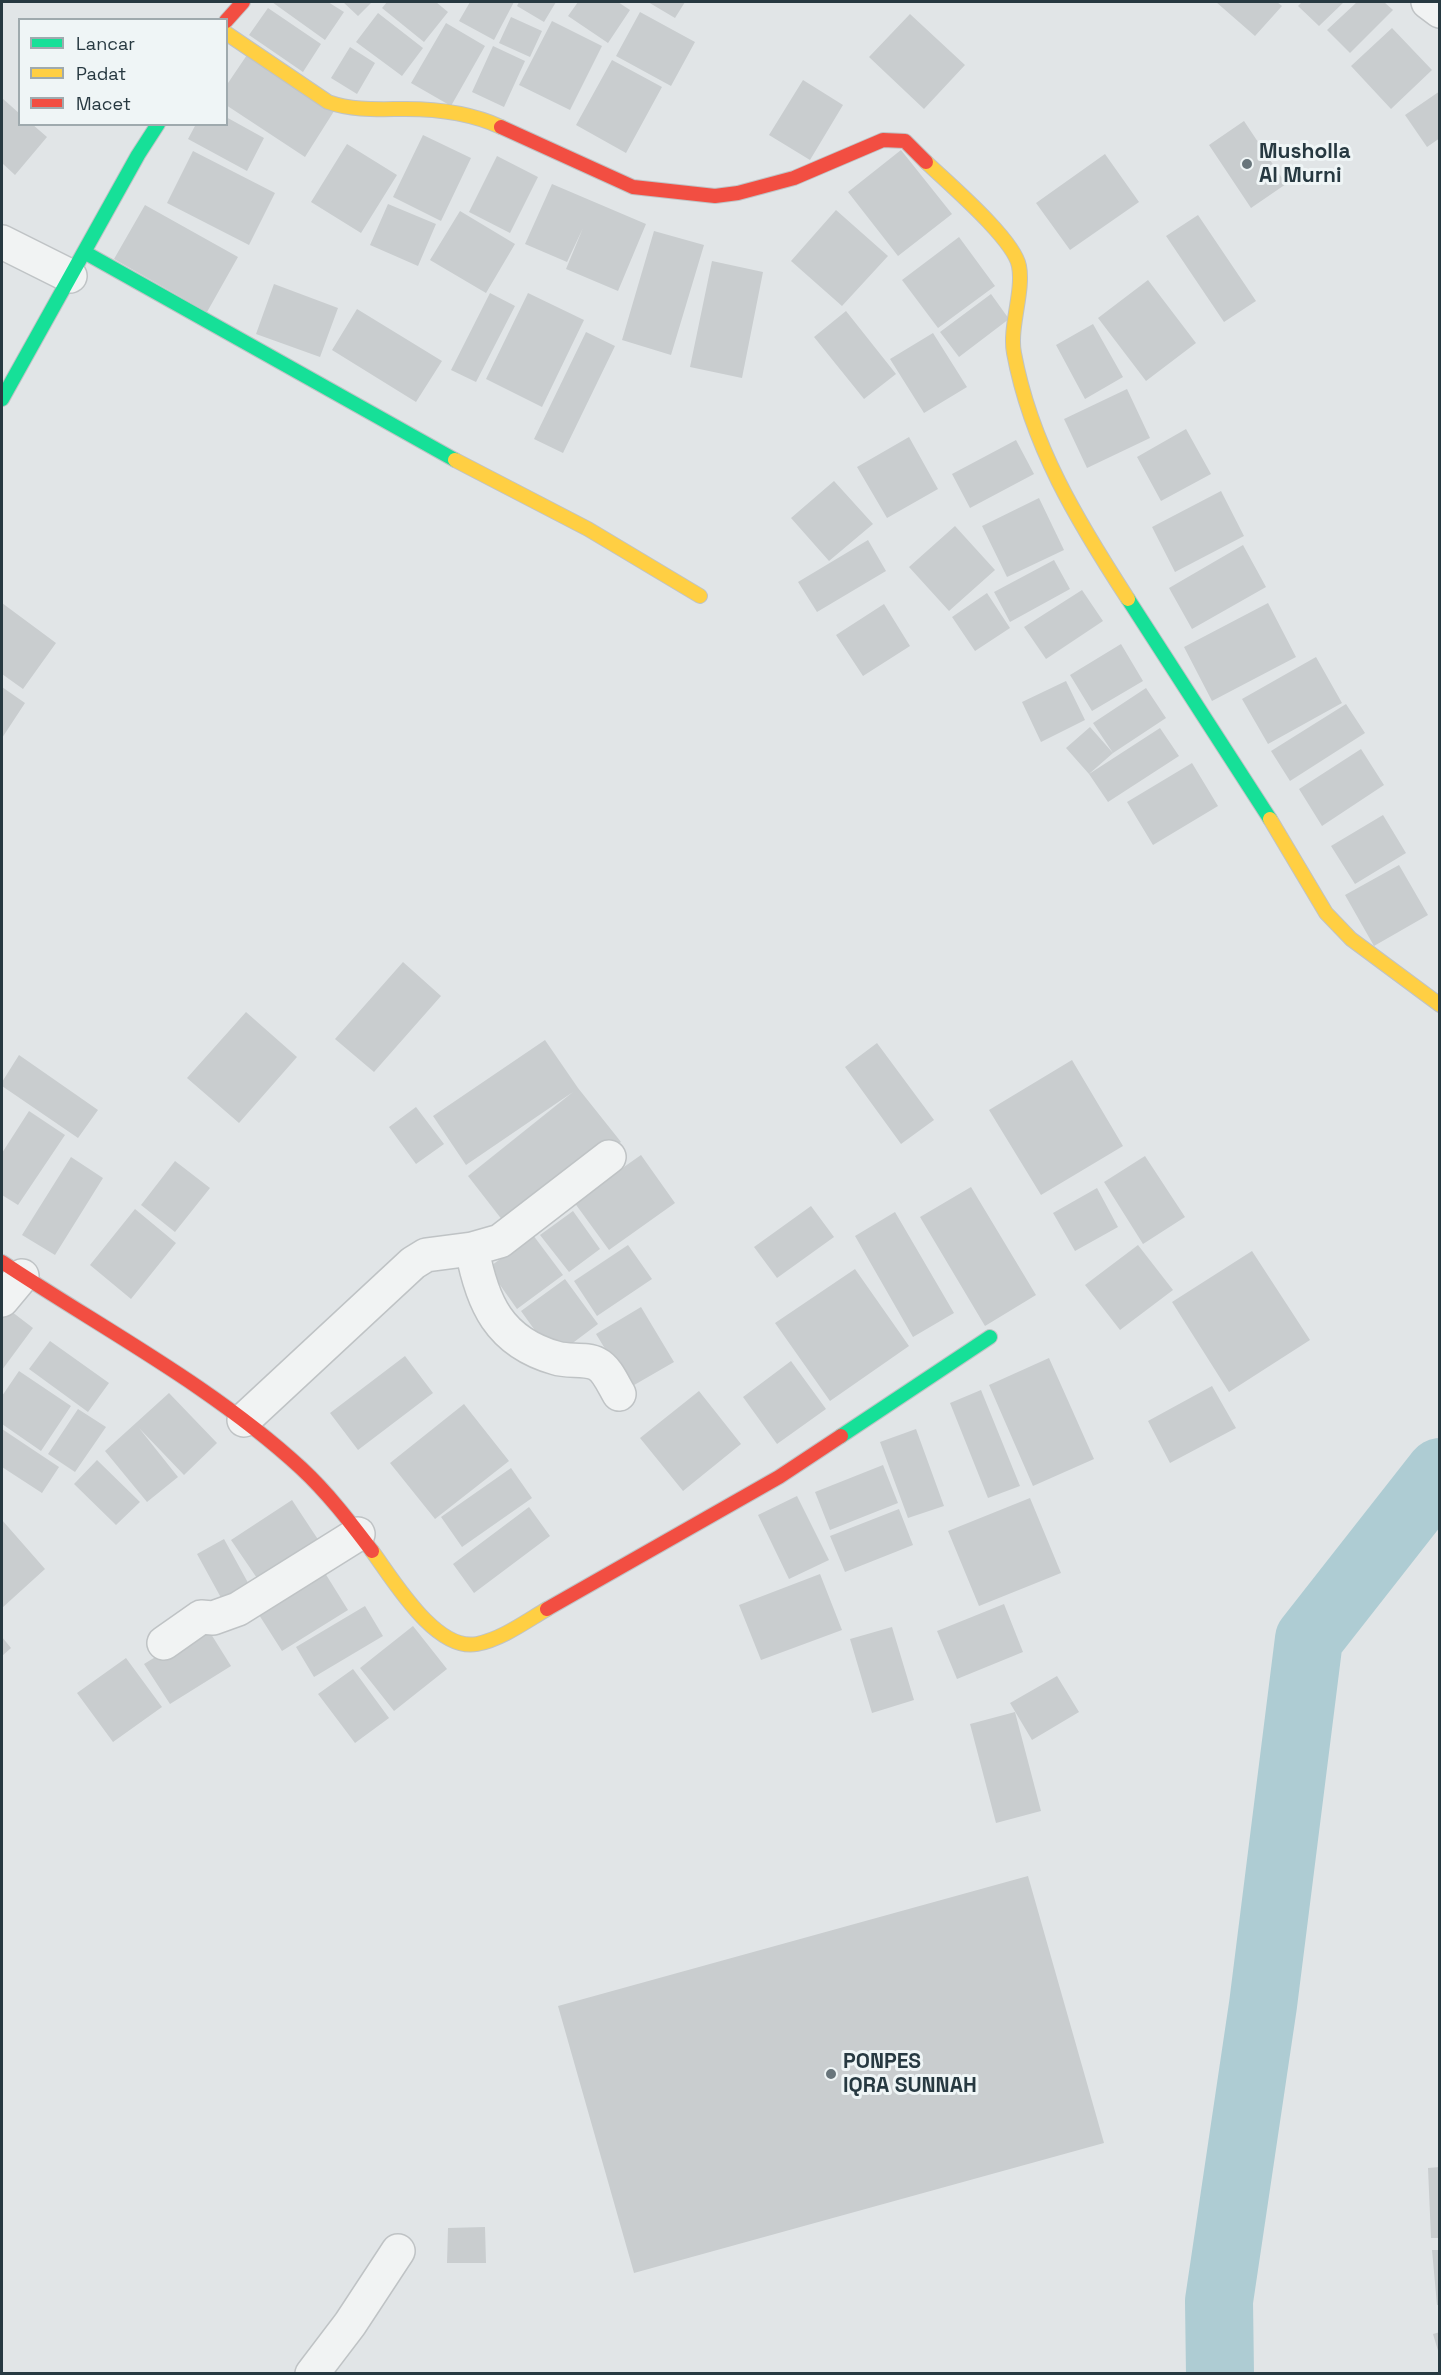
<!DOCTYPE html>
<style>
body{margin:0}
#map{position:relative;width:1441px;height:2375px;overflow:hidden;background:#e1e5e7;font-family:"Space Grotesk",sans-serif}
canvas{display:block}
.frame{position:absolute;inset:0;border:3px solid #273941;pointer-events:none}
.legend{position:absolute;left:18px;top:18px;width:210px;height:108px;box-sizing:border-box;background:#eff5f6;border:2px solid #9faaae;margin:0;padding:8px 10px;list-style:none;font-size:18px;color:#273941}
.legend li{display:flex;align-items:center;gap:12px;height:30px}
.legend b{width:30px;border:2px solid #9faaae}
</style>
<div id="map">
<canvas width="1441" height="2375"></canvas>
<div class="frame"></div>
<ul class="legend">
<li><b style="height:8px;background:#16e098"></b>Lancar</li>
<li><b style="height:8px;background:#ffcf43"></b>Padat</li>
<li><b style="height:8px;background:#f24e42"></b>Macet</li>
</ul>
</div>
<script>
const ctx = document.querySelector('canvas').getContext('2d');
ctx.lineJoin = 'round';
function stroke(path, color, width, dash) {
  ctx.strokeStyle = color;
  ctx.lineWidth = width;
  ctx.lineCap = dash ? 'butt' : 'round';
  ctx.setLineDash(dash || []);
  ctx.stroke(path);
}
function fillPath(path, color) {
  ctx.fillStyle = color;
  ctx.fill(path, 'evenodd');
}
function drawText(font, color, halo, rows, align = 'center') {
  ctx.font = font + ' "Space Grotesk",sans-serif';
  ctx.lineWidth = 6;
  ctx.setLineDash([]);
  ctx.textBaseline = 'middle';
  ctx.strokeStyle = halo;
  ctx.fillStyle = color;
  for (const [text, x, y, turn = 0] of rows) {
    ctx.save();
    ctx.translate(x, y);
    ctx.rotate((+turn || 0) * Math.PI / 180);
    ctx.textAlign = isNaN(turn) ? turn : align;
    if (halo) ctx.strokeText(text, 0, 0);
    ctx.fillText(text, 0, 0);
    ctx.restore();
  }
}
const river = new Path2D(`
 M1220,2374L1219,2301L1263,2005L1309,1639L1440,1472`);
const building = new Path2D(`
 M272,2H328L344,12L325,40Z
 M343,2H372L358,16Z
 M387,2H436L448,12L424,42L382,8Z
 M470,2H514L494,40L459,21Z
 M519,2H556L544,22L517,6Z
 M578,2H618L630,10L608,43L568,16Z
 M648,2H685L675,18Z
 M1216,2H1277L1282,6L1255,36Z
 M1302,2H1344L1319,26L1298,6Z
 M1357,2H1384L1393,10L1350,53L1327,30Z
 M268,8L321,44L303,72L249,35Z
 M640,12L695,42L671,86L616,56Z
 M378,13L423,48L402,76L356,42Z
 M910,14L965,65L924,109L869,57Z
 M511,17L542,31L530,57L499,43Z
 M552,21L602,46L570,110L519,85Z
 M446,23L485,46L451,106L411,83Z
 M1392,28L1432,70L1391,109L1351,66Z
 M493,46L525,61L504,107L472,92Z
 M350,47L375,63L357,94L331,78Z
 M249,52L336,108L305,157L226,105V86Z
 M612,60L662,87L626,153L576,125Z
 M803,80L843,105L810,160L769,135Z
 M1440,91V138L1427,147L1405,115Z
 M2,98L20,114V124H32L47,137L15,175L2,163Z
 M226,117L264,138L247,171L188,139L196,124H226Z
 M1244,121L1286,184L1251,208L1209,145Z
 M423,135L471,158L441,221L393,197Z
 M347,144L397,175L361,233L311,202Z
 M901,150L952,214L898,256L848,192Z
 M193,151L275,193L249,245L167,203Z
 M1105,154L1139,202L1070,250L1036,203Z
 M497,156L538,177L510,233L469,212Z
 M552,184L646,224L618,291L566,269L583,228L567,262L525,244Z
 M388,204L436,224L418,266L370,245Z
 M145,205L238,257L207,312L114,259Z
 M836,210L888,256L842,306L791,261Z
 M460,211L515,244L486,293L430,260Z
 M1198,215L1256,301L1224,322L1166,236Z
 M654,231L704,245L671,355L622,340Z
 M959,237L995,286L938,328L902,280Z
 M712,261L763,272L742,378L690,367Z
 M1148,280L1196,343L1146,381L1098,318Z
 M274,284L338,308L320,357L256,334Z
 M490,293L515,306L476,382L451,370Z
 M528,293L584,320L542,407L486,379Z
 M991,294L1009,319L959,357L940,332Z
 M357,309L442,361L416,402L332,350Z
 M846,311L896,374L864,399L814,337Z
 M1093,324L1123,377L1085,399L1056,345Z
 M586,332L615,346L563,453L534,439Z
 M933,333L967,387L924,413L890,359Z
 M1127,389L1150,438L1087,468L1064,419Z
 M1186,429L1211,474L1161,501L1137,457Z
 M909,437L938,489L887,518L857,467Z
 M1016,440L1034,474L970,508L952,474Z
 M834,481L873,524L829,561L791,518Z
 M1221,491L1244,536L1175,572L1152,527Z
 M1039,498L1064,550L1007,577L982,526Z
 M955,526L995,570L949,611L909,567Z
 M868,540L886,571L817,612L798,582Z
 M1243,545L1266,587L1192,629L1169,588Z
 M1054,560L1070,589L1010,622L994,592Z
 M1082,590L1103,621L1046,659L1024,627Z
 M987,593L1010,628L975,651L952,617Z
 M2,603L56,643L23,689L2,674Z
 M1268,603L1296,657L1212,701L1184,647Z
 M884,604L910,646L863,676L836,635Z
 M1121,644L1143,681L1092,711L1070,675Z
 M1316,657L1342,703L1268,744L1242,699Z
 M1066,681L1085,720L1041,742L1022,702Z
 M2,687L25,703L2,738Z
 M1146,688L1166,718L1113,753L1089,774L1066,748L1090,727L1113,753L1093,723Z
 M1346,704L1365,733L1290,781L1271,751Z
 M1160,728L1179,756L1108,802L1089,774Z
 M1361,749L1384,785L1322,826L1299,789Z
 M1192,763L1218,806L1153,845L1127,802Z
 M1383,815L1406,853L1355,884L1331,846Z
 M1399,865L1428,915L1374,946L1345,895Z
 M403,962L441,996L374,1072L335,1039Z
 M246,1012L297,1057L239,1123L187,1078Z
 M545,1040L578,1088L621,1142L510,1230L468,1176L573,1092L466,1165L433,1116Z
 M877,1043L934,1120L901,1144L845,1067Z
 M19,1055L98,1110L78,1138L2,1086V1082Z
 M1072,1060L1123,1146L1041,1195L989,1110Z
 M416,1107L444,1144L416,1164L389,1127Z
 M29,1111L65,1135L18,1205L2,1195V1153Z
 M641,1155L675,1203L609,1250L574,1202Z
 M1145,1156L1185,1217L1143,1244L1104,1182Z
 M71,1157L103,1178L55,1255L22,1235Z
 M175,1161L210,1188L175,1232L141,1205Z
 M971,1187L1036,1295L985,1326L920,1217Z
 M1097,1188L1118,1227L1075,1251L1053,1213Z
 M811,1206L834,1237L777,1278L754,1247Z
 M135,1209L176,1243L131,1299L90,1265Z
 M573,1211L600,1249L569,1272L540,1235Z
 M895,1212L954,1313L913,1337L855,1236Z
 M533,1235L563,1275L517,1309L488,1268Z
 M628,1245L652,1279L597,1316L574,1281Z
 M1138,1245L1173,1290L1120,1330L1085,1285Z
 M1252,1251L1310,1340L1229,1392L1172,1302Z
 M855,1269L909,1346L830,1401L775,1323Z
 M565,1279L598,1324L554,1357L521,1311Z
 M3,1305L33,1328L2,1370V1307Z
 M641,1307L674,1362L629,1388L596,1334Z
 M50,1341L109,1383L88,1412L29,1369Z
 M405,1356L433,1393L358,1450L330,1413Z
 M1049,1358L1094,1459L1033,1486L989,1385Z
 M791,1361L826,1409L777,1444L743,1397Z
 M19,1371L71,1406L41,1451L2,1424V1396Z
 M1212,1386L1236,1428L1170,1463L1148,1421Z
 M981,1390L1020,1486L988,1498L950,1403Z
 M699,1391L741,1444L683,1491L640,1438Z
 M169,1393L217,1443L184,1475L139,1428L178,1477L147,1502L105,1451Z
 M464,1404L509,1461L435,1519L390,1463Z
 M78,1409L106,1427L75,1472L48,1454Z
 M2,1429L59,1467L42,1493L2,1467Z
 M916,1429L944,1506L908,1518L880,1442Z
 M97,1460L140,1502L116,1525L74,1484Z
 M883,1465L898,1503L830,1530L815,1492Z
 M511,1468L532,1498L462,1547L441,1517Z
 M797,1496L829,1560L789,1579L758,1515Z
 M1030,1498L1061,1573L979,1606L948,1531Z
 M292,1500L321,1544L261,1584L231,1540Z
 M529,1507L550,1536L474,1593L453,1564Z
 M899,1509L913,1545L845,1572L830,1536Z
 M2,1520L45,1569L2,1608Z
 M224,1539L252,1590L225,1605L197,1554Z
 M320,1565L348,1610L282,1651L254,1607Z
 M820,1574L842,1630L761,1660L739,1605Z
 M1004,1604L1023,1652L957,1679L937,1631Z
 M365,1606L383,1636L314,1677L296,1647Z
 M206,1626L231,1666L170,1704L144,1664Z
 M413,1626L447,1669L394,1711L360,1668Z
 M892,1627L914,1700L872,1713L850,1639Z
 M2,1637L11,1648L2,1656Z
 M126,1658L162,1707L113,1742L77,1693Z
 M353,1669L389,1718L355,1743L318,1694Z
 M1057,1676L1079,1712L1032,1740L1010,1703Z
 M1015,1712L1041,1811L996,1823L970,1724Z
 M1028,1876L1104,2143L634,2273L558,2006Z
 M1440,2167V2238H1431L1428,2168Z
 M485,2227L486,2263H447L448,2228Z
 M1432,2250H1440V2305H1437Z
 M1440,2332V2354H1439L1433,2334Z`);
const street = new Path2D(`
 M1428,2L1440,11
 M2,242L70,276
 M472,1249C482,1303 499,1342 556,1358C568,1362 586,1358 597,1364C607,1369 613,1384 619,1394
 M2,1300L22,1276
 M244,1420L413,1263L426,1255L472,1249L500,1241L609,1157
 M164,1643L201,1617L213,1618L238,1609L358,1534
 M312,2374L350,2324L398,2251`);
const fast = new Path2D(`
 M84,252L455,460
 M2,399L138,155L158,124
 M1128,599L1270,819
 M841,1436L990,1337`);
const slow = new Path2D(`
 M226,33L328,102C354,111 379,109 406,109C439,109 471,113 501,127
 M926,162C948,183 1014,239 1019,266C1024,291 1009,328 1014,353C1031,445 1078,522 1128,599
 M455,460L588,529L700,596
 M1270,819L1326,913L1351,939L1440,1005
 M372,1551C394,1581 436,1652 477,1644C502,1639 525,1622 547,1609`);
const jam = new Path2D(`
 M226,21L243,2
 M501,127L633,187L715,196L738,193L794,178L883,140L905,141L926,162
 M2,1262C103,1329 212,1386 301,1468C328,1493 350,1522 372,1551
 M547,1609L779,1477L841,1436`);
const markers = [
 [1247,164,6,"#68757b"],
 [831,2074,6,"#68757b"]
];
const poiNames = [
 ["Musholla",1259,152],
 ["Al Murni",1259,176],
 ["PONPES",843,2062],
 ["IQRA SUNNAH",843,2086]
];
stroke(river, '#aeccd3', 68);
fillPath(building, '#c9cdcf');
stroke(street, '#bfc3c5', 36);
stroke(fast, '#bfc3c5', 16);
stroke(slow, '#bfc3c5', 16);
stroke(jam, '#bfc3c5', 16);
stroke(street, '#f1f3f3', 33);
stroke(fast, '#16e098', 14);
stroke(slow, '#ffcf43', 14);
stroke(jam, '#f24e42', 14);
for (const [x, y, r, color] of markers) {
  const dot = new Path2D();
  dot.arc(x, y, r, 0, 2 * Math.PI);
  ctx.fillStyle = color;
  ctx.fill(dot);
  stroke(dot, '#eff5f6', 2);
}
drawText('bold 21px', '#273941', '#eff5f6', poiNames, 'left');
</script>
